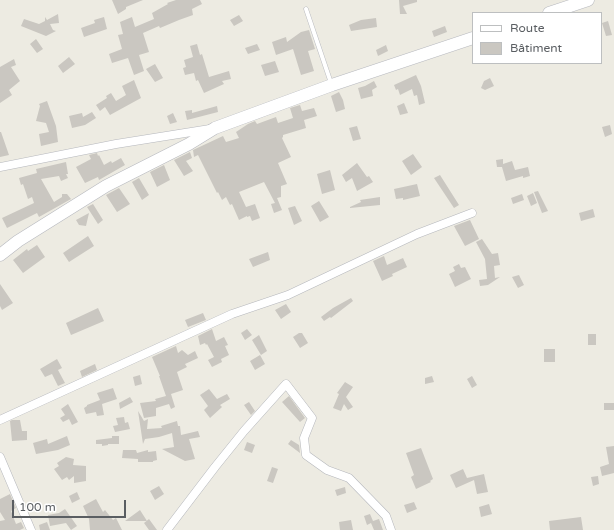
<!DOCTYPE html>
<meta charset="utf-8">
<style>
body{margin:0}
#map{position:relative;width:614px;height:530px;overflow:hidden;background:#edebe2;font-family:"Varela Round",sans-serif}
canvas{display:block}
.legend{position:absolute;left:472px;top:12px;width:130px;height:52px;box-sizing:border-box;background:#fff;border:1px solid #bdbfc0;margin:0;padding:5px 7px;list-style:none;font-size:12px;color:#5a5e62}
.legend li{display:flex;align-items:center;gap:8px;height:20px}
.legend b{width:20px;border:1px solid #bdbfc0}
.scale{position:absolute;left:12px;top:500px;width:114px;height:18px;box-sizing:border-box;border:2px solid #5a5e62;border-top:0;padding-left:5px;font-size:12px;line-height:14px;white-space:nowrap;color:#5a5e62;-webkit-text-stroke:3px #fff;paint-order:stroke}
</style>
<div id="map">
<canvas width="614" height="530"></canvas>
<ul class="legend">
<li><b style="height:5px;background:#fff"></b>Route</li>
<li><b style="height:11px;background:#cac7c1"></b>Bâtiment</li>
</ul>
<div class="scale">100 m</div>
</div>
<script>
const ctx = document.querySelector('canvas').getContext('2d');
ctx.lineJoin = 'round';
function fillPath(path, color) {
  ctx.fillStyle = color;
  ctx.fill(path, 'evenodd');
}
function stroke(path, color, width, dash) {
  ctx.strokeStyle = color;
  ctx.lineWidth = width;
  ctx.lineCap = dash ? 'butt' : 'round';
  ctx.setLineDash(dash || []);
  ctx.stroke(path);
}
const building = new Path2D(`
 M112,0H143L126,7V9L118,14Z
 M176,0H200L202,4L192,9L193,15L179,20L160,28L159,26L143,33L149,52L139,55L144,71L134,75L128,58L112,63L109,54L122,49L118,35L123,34L120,22L132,17L135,27L154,19L152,13L168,4L167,3Z
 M399,0H417V2L403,6L407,14H400Z
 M58,14L59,23L50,24L53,30L56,31L46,36L21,26L24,19L39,24L45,21V17L47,20Z
 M239,15L243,21L234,26L230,20Z
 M104,17L107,29L84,37L81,28L95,23L94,20Z
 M376,18L377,27L351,31L349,25L361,20Z
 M608,21L612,35L606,36L602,23Z
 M445,26L447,32L434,37L432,31Z
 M309,30L315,49L308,51L314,71L301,75L293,49L276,55L272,42L286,37L287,42L301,32Z
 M36,39L43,49L37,53L30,44Z
 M197,44L200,55L202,54L209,77L229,71L231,79L222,81L224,84L204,93L198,80L196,81L194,73L185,75L183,68L186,67L184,60L193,57L190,46Z
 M257,44L260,50L248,54L245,48Z
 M386,45L388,51L378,56L376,50Z
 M69,57L75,64L63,73L58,66Z
 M14,59L16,65L11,67L20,81L9,90L12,95L0,103V67Z
 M275,61L279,72L265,76L261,65Z
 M155,64L163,78L155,82L146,69Z
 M416,75L421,86L425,103L419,105L417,95L414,96L412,89L400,95L398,89L396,90L394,85Z
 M490,78L494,86L485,90L481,88L484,81Z
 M134,80L141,98L110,115L105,107L100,111L96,105L107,98L106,96L111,93L116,101L126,95L122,86Z
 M374,81L377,87L372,90L373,96L361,99L358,88L365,86Z
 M339,92L343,100L345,109L336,112L331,96Z
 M47,101L56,126L58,142L41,146L39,134L49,132L46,123L36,121L40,106L39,104Z
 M404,103L408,113L400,115L397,106Z
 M300,105L302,111L314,108L317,116L304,120L306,128L283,135V137L282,138L291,157L278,163L287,184L281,186V197L277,198L282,210L274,213L271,204L275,203L264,182L239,192L246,207L255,204L260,218L252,221L250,216L247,217V216L239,220L232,204L230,205L226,197L222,200L218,192L217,193L198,155L194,157L193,150L223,136L226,142L239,138L236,132L248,124L255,121L257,124L276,117L278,123L293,118L290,108Z
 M217,106L218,112L187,120L185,111L192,110V113Z
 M92,112L96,118L85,125L72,128L69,116L82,113L83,117Z
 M173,113L177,122L170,124L167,116Z
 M610,125L612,134L605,137L602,127Z
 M357,126L361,139L353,141L349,128Z
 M0,132H1L9,155L0,157Z
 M190,152L192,158L186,161L193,171L184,176L174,160Z
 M97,153L98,156L99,155L104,165L111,161L112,163L121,158L125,165L99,180L98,177L85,183L76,167L91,159L89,155Z
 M413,154L422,167L411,175L402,161Z
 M503,159V164L512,161L515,170L528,167L530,176L523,178V176L506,181L502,167H497L496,160Z
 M66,162L68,174H66L68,178L61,181L59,176L41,179L54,202L62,197V194H67L71,199L39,217L37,213L7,228L2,218L34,203L32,197L28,199L23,184L21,185L19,178L37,173L36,169Z
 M357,163L367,177L369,176L373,182L357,191L352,178L346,182L342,175Z
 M164,165L170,180L157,187L150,172Z
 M330,170L335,190L322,194L317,174Z
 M440,175L459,205L454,208L434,178Z
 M139,178L149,195L142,200L132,182Z
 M417,184L420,196L403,200V198L396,199L394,189Z
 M119,188L130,204L117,212L106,195Z
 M538,191L548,211L542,213L534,192Z
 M533,193L537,203L531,206L527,196Z
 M522,194L524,200L513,204L511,198Z
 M380,197V205L350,208V207L361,202L360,200Z
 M319,201L329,217L320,222L311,206Z
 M93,204L103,220L98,224L87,207Z
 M295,206L302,221L294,225L288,208Z
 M593,209L595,217L581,221L579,213Z
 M89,213L86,226L79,225L76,220Z
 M470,220L479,239L465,246L454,226Z
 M88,236L94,246L69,262L63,253Z
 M482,239L492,254L498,253L500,265L494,266L495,278L500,277L488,285L480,286L479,280L487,279L485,259L476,242Z
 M37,245L45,257L23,273L13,260L27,249L28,251Z
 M268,252L270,260L253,267L249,259Z
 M384,256L387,265L403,258L407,267L392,274L393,276L382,281L373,261Z
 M459,264L461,268L465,267L471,279L455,287L449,274L455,271L453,267Z
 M519,275L524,285L518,288L512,277Z
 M0,284L13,303L2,310L0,306Z
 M351,298L353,301L331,318L330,317L324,321L321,317L333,308Z
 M286,304L291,312L281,319L275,310Z
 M98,308L104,321L71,335L66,323Z
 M203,313L206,320L188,327L185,320Z
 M212,329L216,341L224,337L228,345L225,346L229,355L221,359L222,362L212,367L208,360L214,357L207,344L206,345L205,343L200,345L198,336Z
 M247,329L252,335L245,340L241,333Z
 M299,333H302L308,343L300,348L293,337Z
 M588,334H596V345H588Z
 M259,335L267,351L261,355L252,340Z
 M176,346L178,353L182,350L188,355L195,351L198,358L185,364L187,367L177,372L183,390L171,394L175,407L171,409L169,404L156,408V416L144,418L140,403L156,401L155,399L166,396L159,376H160L152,357Z
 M544,349H555V362H544Z
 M260,355L265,364L255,370L250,361Z
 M57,359L62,368L58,370L65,383L58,386L52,374L45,377L40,369Z
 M95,364L97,370L82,377L80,371Z
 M140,375L142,384L135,386L133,377Z
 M432,376L434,382L425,384V378Z
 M472,376L477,385L472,388L467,379Z
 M345,382L353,387L346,397L353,407L348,410L344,404L341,411L333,408L339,394L337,393Z
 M113,388L117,399L102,404L104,415L97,416L96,412L86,414L84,408L87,406V405L100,400L97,393Z
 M209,389L217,399L227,394L230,399L220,405L222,407L210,418L204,410L208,406L200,395Z
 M289,396L305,418L300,422L282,402Z
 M130,397L133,402L120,409L119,403Z
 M249,402L255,411L251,415L244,405Z
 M604,403H614V410H604Z
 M68,404L78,422L72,425L69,419L63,422L60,418L65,415L61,409Z
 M138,411L144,421L148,419L147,429L162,428L161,426L177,421L178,426H180L181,435L198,431L200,437L189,439L195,459L185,461L162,449L174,447L172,433L159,437L145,439L143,444Z
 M124,417L125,423L128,422L130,429L115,432L113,426L118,425L116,418Z
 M12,420H20L22,431H27V440L12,441L10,421Z
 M67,436L70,445L58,450L36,454L33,443L47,439L48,444Z
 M112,436H119V444H108V445L102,446V444H96V440L112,438Z
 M291,440L299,445L300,453L288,444Z
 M247,442L255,445L252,453L244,450Z
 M614,446V473L602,476L600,467L609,464L606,447Z
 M421,448L433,479L430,481L431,482L416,489L411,477L414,475L406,453Z
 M123,450H136L137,453L148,450V452L156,451L157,460L153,461V462H138V459L122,458Z
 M66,457L74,459L73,465L86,466V481L74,483V476L69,480L67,477L62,480L54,469L59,466L57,463Z
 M272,467L278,469L273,483L267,481Z
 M463,469L467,478L484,474L488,492L477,494L474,480L456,488L450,475Z
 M598,476L599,484L593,486L591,477Z
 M159,486L164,494L155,500L150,491Z
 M345,487L346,493L337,496L335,490Z
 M77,492L80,499L72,503L69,496Z
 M10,494L16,508L11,511L16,524L21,522L24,528L20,530H0V521L5,520L0,512V499Z
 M96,499L103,512L105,510L113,520L116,518L122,530H90L89,519L83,506Z
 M414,502L417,509L407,513L404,505Z
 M489,504L492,514L481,517L479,507Z
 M65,509L77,526L71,530L66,523L50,526L48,515L59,513Z
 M140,510L147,521H125Z
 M370,514L373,521L379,519L383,530H374L371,523L367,525L364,516Z
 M581,517L583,530H550L549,521Z
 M149,519L157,530H149L144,523Z
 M351,520L353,530H340L339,522Z
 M47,522L50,530H40L39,525Z`);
const lane = new Path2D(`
 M306,9L331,83`);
const street = new Path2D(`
 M0,167L116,144L210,129
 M0,420L232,314L288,295L417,234L472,213
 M0,457L31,530
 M167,530L215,467L244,431L286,384L312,418L304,438L306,455L327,470L349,478L386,516L391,530`);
const secondary = new Path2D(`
 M549,13L588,0
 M0,255L18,241L106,186L189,144L215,128L332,85L473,38`);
fillPath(building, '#cac7c1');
stroke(lane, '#b5b7bc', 5);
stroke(street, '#b5b7bc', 9);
stroke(secondary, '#b6b8be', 13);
stroke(lane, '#fff', 4);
stroke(street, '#fff', 8);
stroke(secondary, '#fff', 12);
</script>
